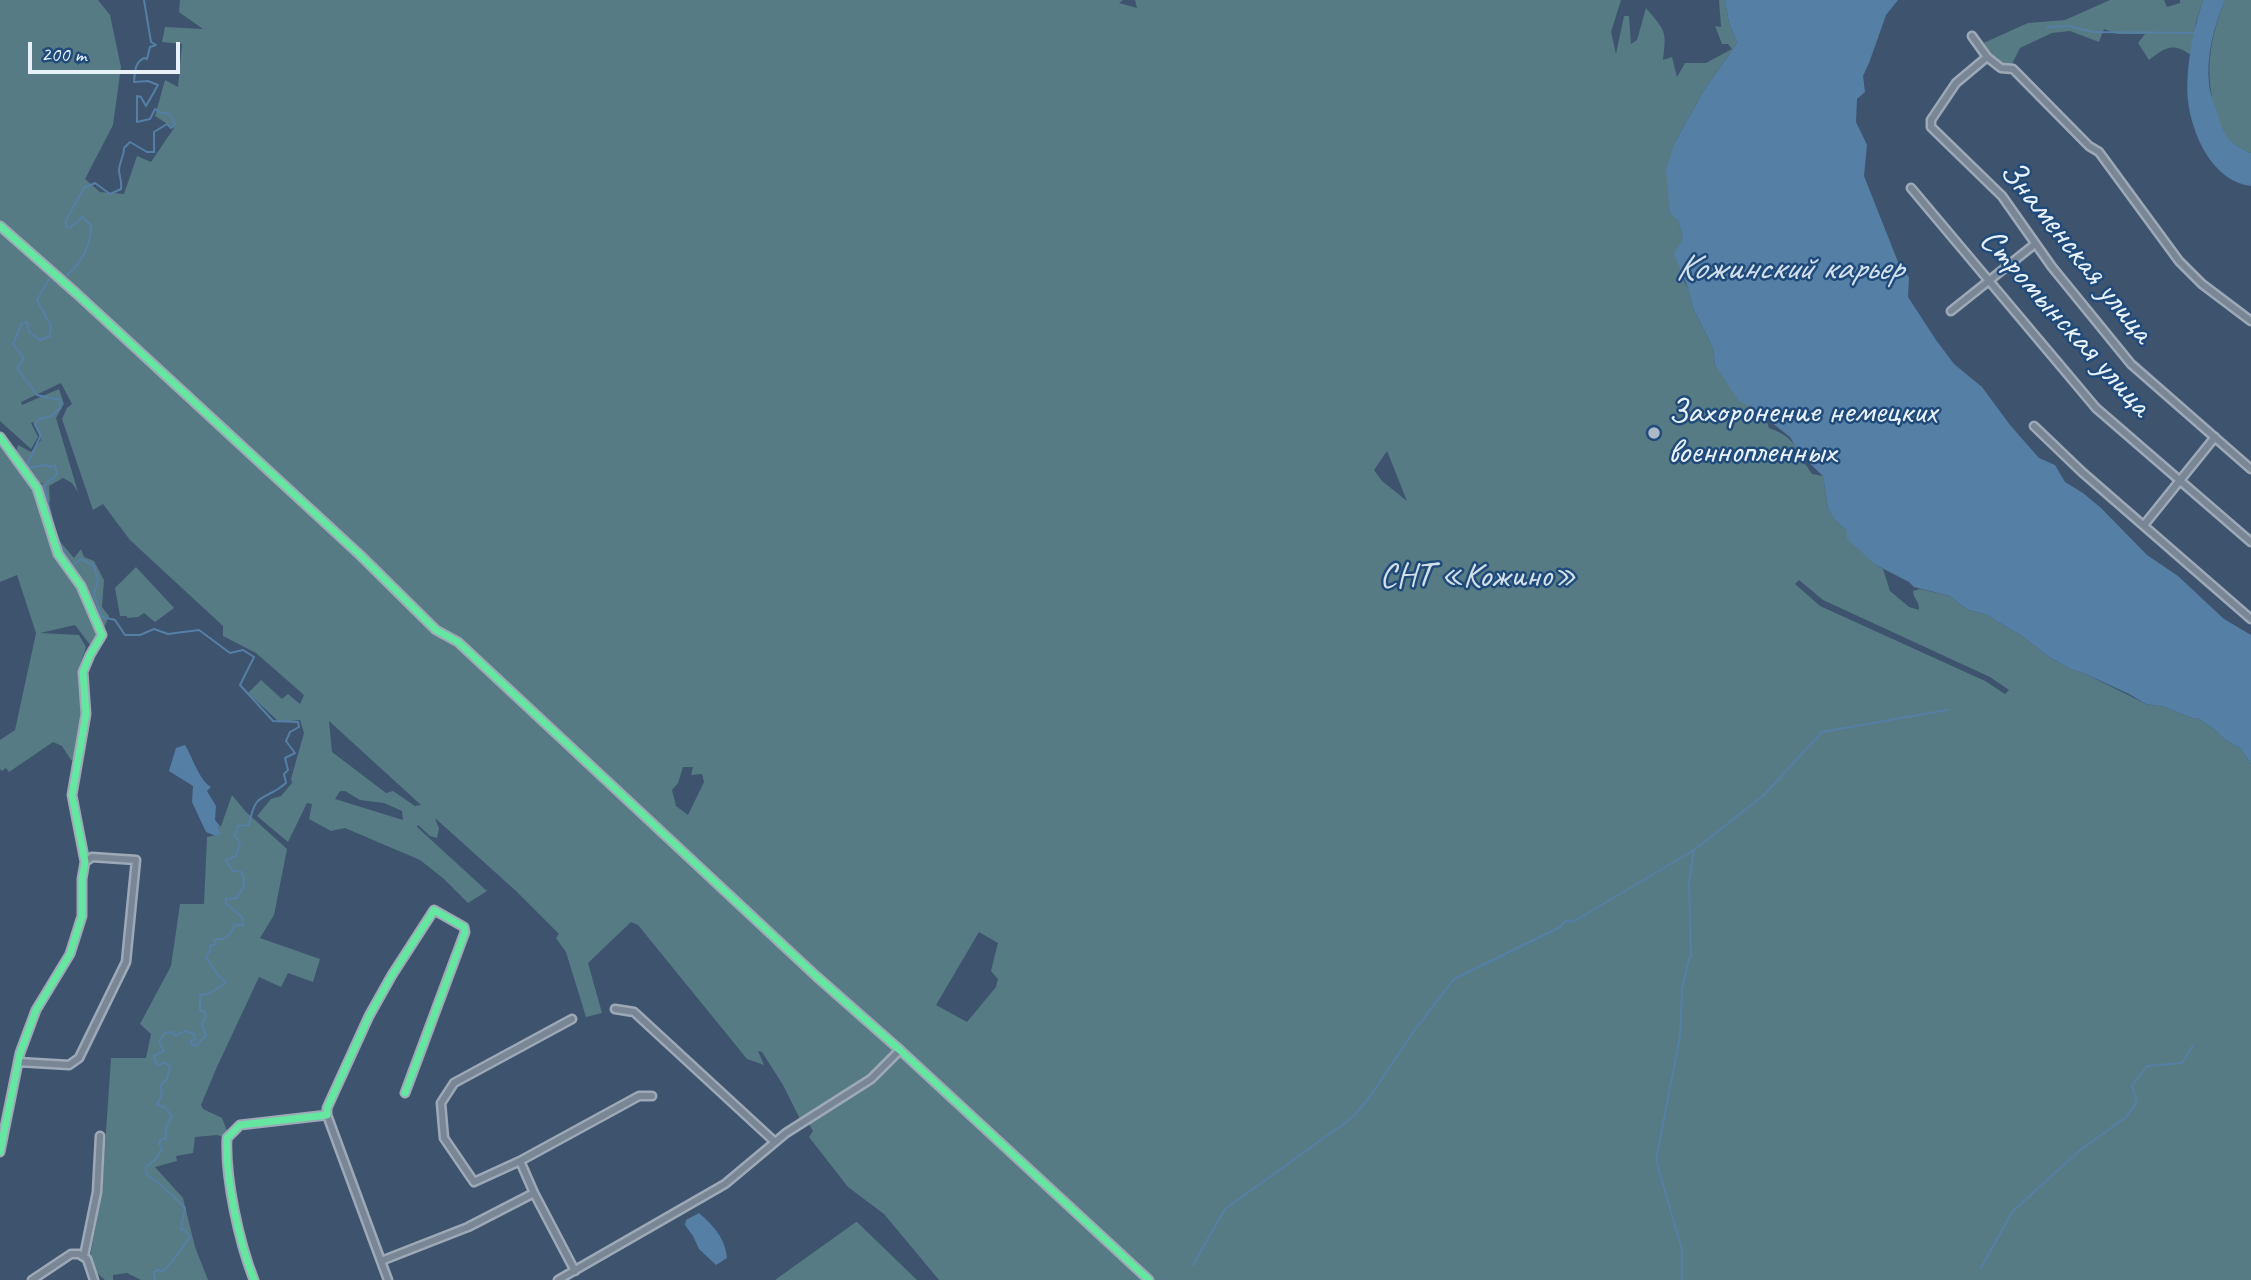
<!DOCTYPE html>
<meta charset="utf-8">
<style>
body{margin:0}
#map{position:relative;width:2251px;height:1280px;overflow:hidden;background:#3d536e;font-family:Caveat,sans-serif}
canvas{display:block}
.scale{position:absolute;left:28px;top:42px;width:152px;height:32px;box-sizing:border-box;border:4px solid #e8f1f8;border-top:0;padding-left:9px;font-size:21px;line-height:24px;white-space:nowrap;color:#e8f1f8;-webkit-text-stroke:5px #1f4a7a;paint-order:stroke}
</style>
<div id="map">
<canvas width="2251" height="1280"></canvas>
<div class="scale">200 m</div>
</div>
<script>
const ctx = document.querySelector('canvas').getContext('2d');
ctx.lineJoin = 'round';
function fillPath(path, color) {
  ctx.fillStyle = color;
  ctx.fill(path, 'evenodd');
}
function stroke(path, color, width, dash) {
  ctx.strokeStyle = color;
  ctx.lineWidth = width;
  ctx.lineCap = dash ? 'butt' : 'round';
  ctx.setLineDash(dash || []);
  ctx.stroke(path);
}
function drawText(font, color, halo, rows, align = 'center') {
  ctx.font = font + ' Caveat,sans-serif';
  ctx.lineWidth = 5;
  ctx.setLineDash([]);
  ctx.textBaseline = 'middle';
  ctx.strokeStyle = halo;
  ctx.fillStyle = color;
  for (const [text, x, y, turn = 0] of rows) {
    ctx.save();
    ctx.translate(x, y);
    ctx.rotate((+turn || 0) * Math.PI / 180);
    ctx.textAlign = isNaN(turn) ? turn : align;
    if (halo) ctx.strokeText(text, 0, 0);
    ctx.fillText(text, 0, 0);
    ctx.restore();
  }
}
const green = new Path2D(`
 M0,0H98L110,15L121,67L113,125L85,179L100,192L124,194L137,156L151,162L174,128L155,116L165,80L178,87L182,44L162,42L165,27L203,29L179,12L180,0H1123L1119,3L1137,8L1135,0H1621L1611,32L1616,54L1624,16H1629L1631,44L1637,40L1646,8C1665,31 1667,30 1663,60L1672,57L1677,77L1685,63H1706L1732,49L1728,44H1722L1715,26L1721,27L1719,0H1725L1729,23L1737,43L1703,92L1675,142L1678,220L1683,238L1681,276L1688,288L1693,308L1713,348L1715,365L1753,408L1754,412L1767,422L1769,428C1785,434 1799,442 1799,461L1806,465L1812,474L1823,476L1828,509L1835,520L1847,531L1876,565L1883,569L1890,591L1909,607L1919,610C1920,602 1913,598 1913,591L1920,589L1950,596L1968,610L1985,614L2022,636L2049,657L2071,669L2086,674L2146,704L2165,707L2192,718L2199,719L2215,730L2224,739L2240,748L2251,764V1280H939L884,1214L848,1187L809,1137L813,1131L804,1116L800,1119L783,1085L762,1052L758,1051L764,1065L747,1059L638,925L631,922L588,963L602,1013L586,1017L566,952L556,938L559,934L516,891L435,818L439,829L437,838L430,836L418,825L417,827L487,891L468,903L444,879L420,860L345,828L331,831L309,819L312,804L307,803L288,842L257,816L271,799L281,796L292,783L291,779L304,733L300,720L279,722L248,693L261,680L282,699L288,694L300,704L304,695L256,653L223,636V626L130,540L103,504L93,510L62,419L67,408L72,404L61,383L21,402L22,405L59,389L64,404L56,418L78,492L72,483L63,478L49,486L50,502L42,496V483H38L16,452L18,445L31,452L41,440L33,422L31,423L38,437L31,449L0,421ZM1387,451L1407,501L1382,481L1374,470ZM1799,580L1823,600L1990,677L2009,690L2005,694L1985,681L1820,606L1795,584ZM329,721L421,805L415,806L393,791L386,793L332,752ZM683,767H693L691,775L702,774L704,782L688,815L676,806L672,790L678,783ZM340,791H345L360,800L384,803L402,811L403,820L335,799ZM979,932L998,943L991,971L998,979L996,987L967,1022L936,1005Z
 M2110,0H2164L2167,7L2180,3V0H2203L2196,22L2191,55C2173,42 2165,47 2149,60L2138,43L2145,34H2117L2104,29L2099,42L2070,31L2052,33L2020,48L2011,66C1997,64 1988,56 1979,45L2028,23L2065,20Z
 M2225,0H2251V153C2237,148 2224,139 2219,124C2218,121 2218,117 2217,114C2203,76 2210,37 2225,0Z
 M0,445L6,451L8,450L36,492L46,531L54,554L84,594L87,612L99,635L91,646L75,625L40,633L79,635L86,647L81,662L79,688L82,711L75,759L71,760L62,746L53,742L9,772L6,768L2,771L0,769V740L15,730L36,633L17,575L0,582Z
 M58,539L74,558L81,549L84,557L94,561L104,580L102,607L109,616L104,628L59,551Z
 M136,567L174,608L155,622L144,613L138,617L127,618V616H120L115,588Z
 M232,795L246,812L287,849L274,915L260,938L320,959L313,982L288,973L281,987L259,977L216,1069L201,1105L203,1109L222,1118L227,1131V1138L217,1135L195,1137L193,1153L176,1156L177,1161L155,1167L183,1198L195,1247L208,1280H141L127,1273L113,1275V1280H105L97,1273L90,1257L102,1191L111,1058H146L151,1034L140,1024L171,966L180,904H204L207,837L221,834L218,828L221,826Z
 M857,1222L917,1280H775L856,1222Z`);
const water = new Path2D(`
 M1725,0H1898L1886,15L1869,63L1863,76L1865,92L1857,99L1856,122L1867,145L1864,176L1900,267L1909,277L1908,297L1936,340L1954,364L1982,387L2010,425L2039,458L2055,465L2065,482L2083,493L2101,508L2147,555L2178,576L2224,619L2251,635V764L2240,748L2224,739L2215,730L2199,719L2192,718L2165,707L2146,704L2129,694L2086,674L2071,669L2049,657L2022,636L1985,614L1968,610L1950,596L1914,587L1909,582L1876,565L1847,539V531L1835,520L1828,509L1823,476L1799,453L1790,437L1753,408L1739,401L1715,365L1713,348L1693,308L1688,288L1674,254L1683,238L1678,220L1670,213L1666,170L1675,142L1703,92L1737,43L1729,23Z
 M2203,0H2225C2214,26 2206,56 2209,84C2210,96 2216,105 2218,115C2223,136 2231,145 2251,153V186C2213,182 2192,135 2188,101C2185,69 2193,31 2203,0Z
 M185,745C193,758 199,780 211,787L207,791L216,806L215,820L220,826L218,828L222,834L216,836L206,832L192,802L193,786L169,771L176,748Z
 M699,1213C714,1226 725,1238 727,1258L716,1265L699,1249L693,1236L685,1225L686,1220Z`);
const stream = new Path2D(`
 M2047,27L2069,26L2093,32L2196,33
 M67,275C82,262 91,245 91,225L82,217L70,228L66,226V220L84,188L95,183L110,194L121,189C122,182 120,178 119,171C119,163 124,156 124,148L130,142L147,152H154V132L167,124L171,128L175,124L169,114L159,112L155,109L150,119L137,122V96L141,97L146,106L158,85L148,81L134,82C135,73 134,63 144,58L147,59L150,47L156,45L151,42L144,0
 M49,279L37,300L51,326L50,336L40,340L29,332L27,322L22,323L13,344L24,358L17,368L37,395L60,400V408L51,416L39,419L35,425L41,435L27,465L29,468L44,465L51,467L55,465L57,474L44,486C51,513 55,542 72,566L81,559L94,566L98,581L94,594L102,617L115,620L125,635H140L154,629L168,634L199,630L230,653L243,650L254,657L240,685L273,721L298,722L299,727L290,732L286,741L295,753L285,758L288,770L284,774L286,783C263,803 256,789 249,825L238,826L235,836L240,843L236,856L226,860L233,871L242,872C246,884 244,889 236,898L226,899V904L242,917L243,925H235L230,934L223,939H214L216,944L210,946V951L206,957L218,975L226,983L208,994L200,995V1011H204L206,1016L202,1024L206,1035L196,1046L191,1044V1041L195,1039L194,1034L185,1031L175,1036L172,1032L165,1033L159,1042L164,1051L154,1056L155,1062L159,1065L165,1062L170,1067L167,1079L160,1086L162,1094L157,1105L165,1107L172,1116L166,1128V1138L160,1140L159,1144L162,1149L156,1159L146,1167L147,1175C161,1183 173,1196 185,1208L181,1229L185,1230L190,1237C180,1249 175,1261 163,1271L157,1270L154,1272L155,1280
 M1193,1265L1225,1209L1353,1117L1371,1095L1416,1028L1454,979L1560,927L1566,920L1573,922L1694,850L1763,796L1822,732L1947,710
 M1981,1268L2012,1212L2079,1151L2126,1117L2137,1102L2132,1086L2147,1066L2182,1063L2193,1045
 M1682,1280V1250L1656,1160L1680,1036L1682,990L1689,959L1691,956L1689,884L1694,850`);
const minor = new Path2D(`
 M1972,36L1987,57L2001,68L2013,69L2089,146L2099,152L2179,261L2202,284L2251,321
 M1987,57L1956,83L1931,120V127L2002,196L2052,267L2131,364L2251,469
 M1911,188L2096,408L2251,542
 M0,226L76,293L360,555L436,630L458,642L816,976L900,1050L1149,1280
 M1951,311L2035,244
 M2034,426L2082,472L2251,619
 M0,437L37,488L58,554L81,586L102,635L90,655L83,672L86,714L72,795L85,862L82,879V916L70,954L36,1010L20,1053L0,1152
 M2144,525L2215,437
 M615,1009L634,1012L775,1142
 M18,1062L69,1065L79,1058L126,962L136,860L92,857L85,862
 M327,1115L388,1280
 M520,1161L639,1096H652
 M534,1193L520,1161L474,1182L444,1138L441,1103L454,1083L572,1019
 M84,1256L97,1192L100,1136
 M381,1261L468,1227L534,1193L575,1271
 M32,1280L71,1254H79L87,1259L94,1280
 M254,1280C239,1242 225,1178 227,1138L240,1125L327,1115V1108L369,1016L392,975L434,910L464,927L465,932L405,1093
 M558,1280L725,1184L786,1133L871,1079L900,1050`);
const cycleway = new Path2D(`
 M0,226L76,293L360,555L436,630L458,642L816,976L900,1050L1149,1280
 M0,437L37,488L58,554L81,586L102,635L90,655L83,672L86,714L72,795L85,862L82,879V916L70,954L36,1010L20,1053L0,1152
 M254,1280C239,1242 225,1178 227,1138L240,1125L327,1115V1108L369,1016L392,975L434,910L464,927L465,932L405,1093`);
const markers = [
 [1654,433,7,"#acbac8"]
];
const streetNames = [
 ["Знаменская улица",2076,252,51],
 ["Стромынская улица",2065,323,48]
];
const poiNames = [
 ["Захоронение немецких",1668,413],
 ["военнопленных",1668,453]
];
const parkNames = [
 ["СНТ «Кожино»",1478,577]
];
const waterNames = [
 ["Кожинский карьер",1789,269]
];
fillPath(green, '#567b84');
fillPath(water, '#567fa6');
stroke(stream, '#567fa6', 2);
stroke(minor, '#9ea9b7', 11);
stroke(minor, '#798695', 6);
stroke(cycleway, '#66e7a1', 7);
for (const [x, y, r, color] of markers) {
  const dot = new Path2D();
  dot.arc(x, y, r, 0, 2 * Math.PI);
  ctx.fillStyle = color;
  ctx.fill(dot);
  stroke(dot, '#1f4a7a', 2.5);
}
drawText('35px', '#e8f1f8', '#1f4a7a', streetNames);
drawText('35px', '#e8f1f8', '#1f4a7a', poiNames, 'left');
drawText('35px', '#d3e0e7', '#1f4a7a', parkNames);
drawText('italic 37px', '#d2e0ec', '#1f4a7a', waterNames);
</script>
